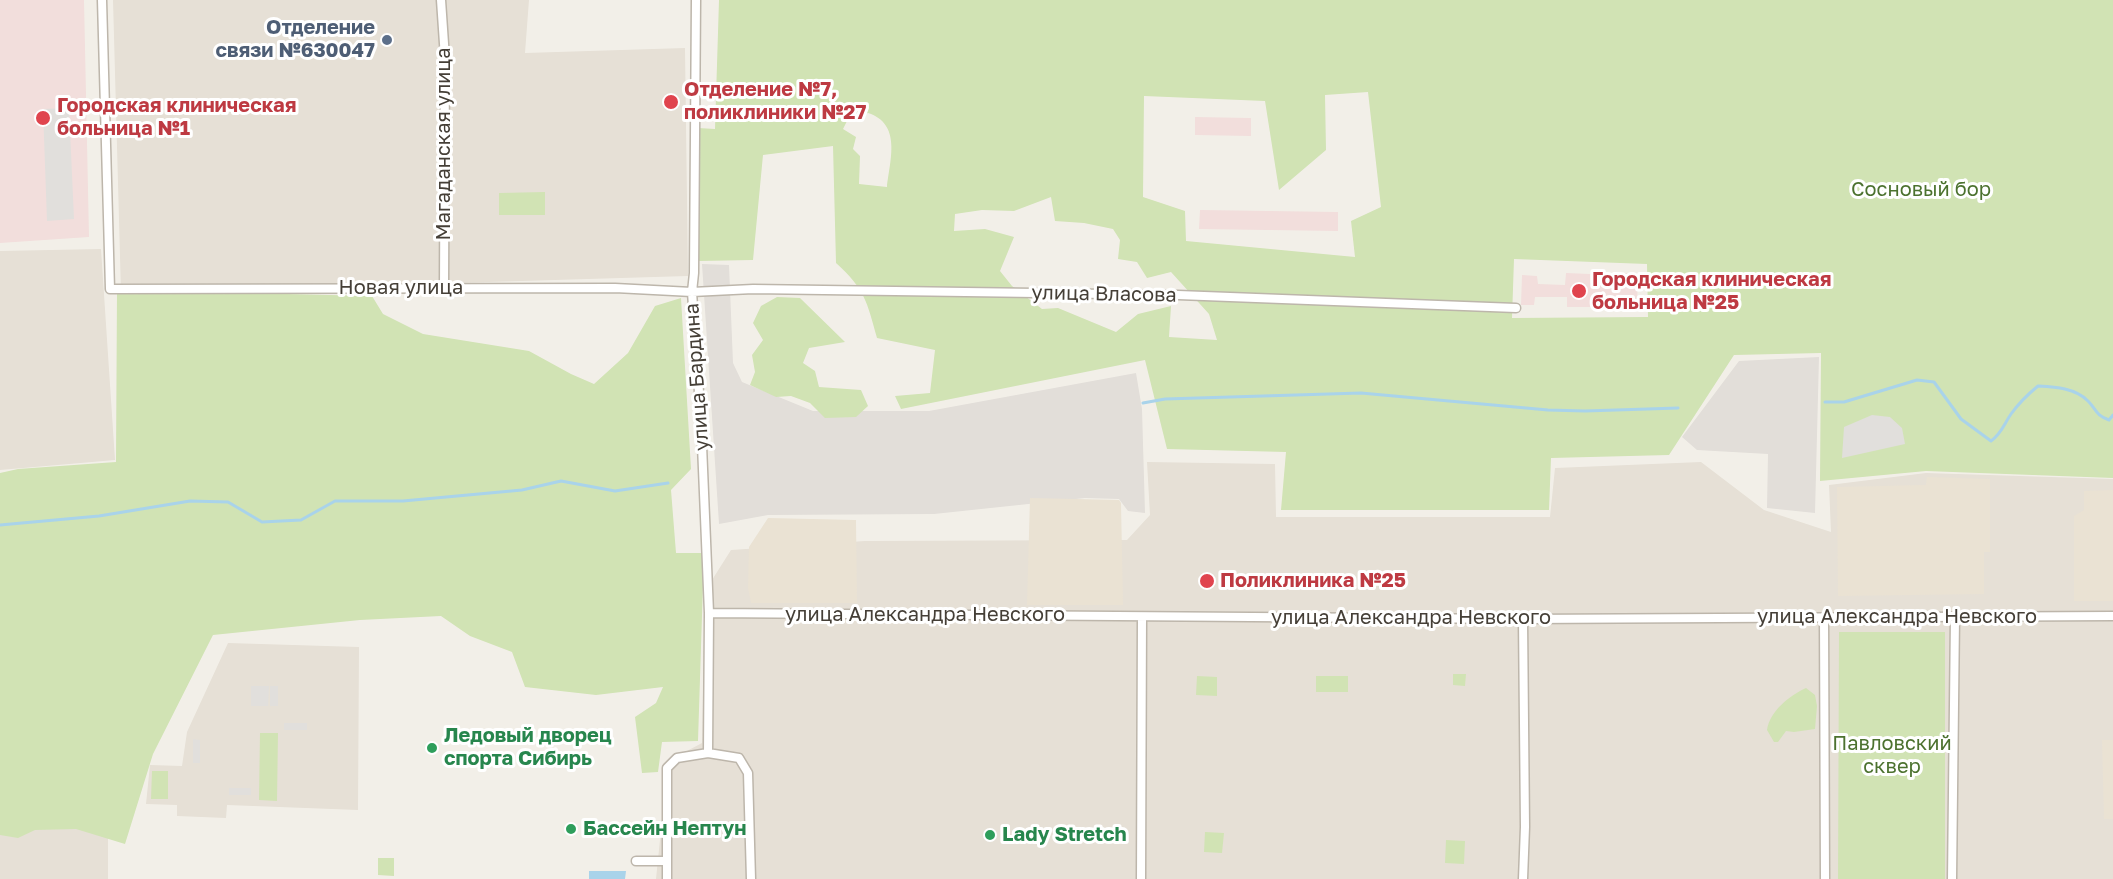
<!DOCTYPE html>
<meta charset="utf-8">
<style>
body{margin:0}
canvas{display:block;background:#f2efe8}
</style>
<canvas width="2113" height="879"></canvas>
<script>
const ctx = document.querySelector('canvas').getContext('2d');
ctx.lineJoin = 'round';
function fillPath(path, color) {
  ctx.fillStyle = color;
  ctx.fill(path, 'evenodd');
}
function stroke(path, color, width, dash) {
  ctx.strokeStyle = color;
  ctx.lineWidth = width;
  ctx.lineCap = dash ? 'butt' : 'round';
  ctx.setLineDash(dash || []);
  ctx.stroke(path);
}
function drawText(font, color, halo, rows, align = 'center') {
  ctx.font = font + ' "Golos Text",sans-serif';
  ctx.lineWidth = 6;
  ctx.setLineDash([]);
  ctx.textBaseline = 'middle';
  ctx.strokeStyle = halo;
  ctx.fillStyle = color;
  for (const [text, x, y, turn = 0] of rows) {
    ctx.save();
    ctx.translate(x, y);
    ctx.rotate((+turn || 0) * Math.PI / 180);
    ctx.textAlign = isNaN(turn) ? turn : align;
    if (halo) ctx.strokeText(text, 0, 0);
    ctx.fillText(text, 0, 0);
    ctx.restore();
  }
}
const residential = new Path2D(`
 M113,0H529L525,53L685,48L688,276L121,293Z
 M101,249L115,460L0,470V251Z
 M1147,462L1275,464L1276,517H1550L1555,468L1701,462L1764,510L1831,532L1829,485L1926,473L2113,479V879H656L668,761L702,743L705,591L731,550L865,541L1127,540L1150,515Z
 M228,643L359,647L358,810L227,805L226,818L177,816V805L146,804L150,765L182,766L187,732Z
 M0,782L108,816V879H0Z`);
const industrial = new Path2D(`
 M702,264L729,265L733,363L742,382L813,411H929L1136,373L1142,409L1145,513L1128,511L1119,499L1085,498L934,514L768,515L719,524Z
 M1819,357L1815,513L1767,508L1768,454L1697,450L1682,437L1739,361Z`);
const education = new Path2D(`
 M1927,477L1990,479V552H1984V594L1838,596L1837,487L1926,485Z
 M2113,490V601H2074V516L2084,510V491Z
 M1030,498L1119,500L1121,503L1123,605H1027Z
 M768,518L856,520L857,603H751L748,588L749,547Z
 M2102,740H2113V819H2104Z`);
const medical = new Path2D(`
 M0,0H84L89,237L0,243Z
 M1195,117L1251,118V136L1195,135Z
 M1200,210L1338,212V231L1199,229Z
 M1566,273L1590,274V283L1618,284V273H1638L1637,307H1622V300L1595,299V307H1567V297H1535L1534,305H1521L1522,275L1537,276L1538,284L1565,285Z`);
const green = new Path2D(`
 M719,0H2113V478L1926,471L1820,481L1821,353L1734,355L1669,455L1551,458L1549,510H1281L1286,452L1167,449L1145,360L901,409L895,396L930,393L935,350L877,338C867,302 865,289 836,263L833,146L763,155L753,260L699,261L698,128L715,129ZM1368,92L1381,207L1351,221L1355,257L1186,241L1185,211L1143,197L1144,96L1265,101L1279,190L1326,150L1325,95ZM868,113C902,124 890,160 887,187L859,184L860,156L853,149L856,137L843,129L848,119ZM1051,197L1055,221L1084,223L1113,229L1120,240L1118,259L1137,262L1147,278L1171,272L1209,314L1217,340L1169,337L1171,306L1138,314L1116,332L1058,308L1042,309L1012,286L1000,271L1014,237L985,229L954,231L955,214L982,210L1014,211ZM1514,259L1647,264L1648,317L1512,318Z
 M545,192V215H499V193Z
 M117,290L372,296L383,314L423,334L529,351L571,374L594,384L628,353L655,306L681,298L691,469L671,490L676,553H704L698,741L662,742L658,772L642,773L635,717L656,703L663,687L596,695L525,687L512,652L470,636L441,616L360,620L213,635L153,754L125,844L76,829L35,830L18,838L0,835V473L18,469L116,462Z
 M777,297L800,298L845,342L809,348L803,363L815,371L819,387L861,390L868,406L856,417L825,418L810,403L791,396L776,397L750,385L755,372L752,355L763,340L753,323L761,306Z
 M1839,632H1945V879H1838Z
 M1453,674H1466L1465,686L1453,685Z
 M1197,676L1217,677V696L1196,695Z
 M1316,676H1348V692H1316Z
 M1806,688L1815,695L1817,706L1815,729L1794,732L1786,731L1778,742H1774L1767,730C1770,711 1789,696 1806,688Z
 M260,733H278L277,801L259,800Z
 M152,771H168V799H151Z
 M1205,832L1224,833L1222,853L1204,852Z
 M1446,840L1465,841L1464,864L1445,863Z
 M378,858H394V876L378,875Z`);
const parking = new Path2D(`
 M69,108L74,219L47,221L43,109Z
 M1872,415L1890,417L1902,428L1905,444L1842,458L1844,427Z
 M251,686H269L268,706H251Z
 M270,686H278V706H270Z
 M284,723H307V730H284Z
 M193,739L200,740V763H193Z
 M229,788H251V795H229Z`);
const water = new Path2D(`
 M589,871H626L625,879H589Z`);
const stream = new Path2D(`
 M1825,402H1844L1917,380L1934,382L1961,419L1991,441C2002,433 2004,424 2011,414C2019,403 2027,395 2038,386C2055,387 2075,388 2088,401C2097,410 2095,415 2109,420L2113,415
 M1143,403L1165,399L1361,393L1548,410L1585,411L1678,408
 M0,525L99,516L190,501L228,502L262,522L301,520L335,501H403L457,496L522,490L561,481L615,491L668,483`);
const minor = new Path2D(`
 M102,0L110,289L615,288L692,292L753,289L1178,295L1516,308
 M441,0L445,58L444,288
 M696,0L694,273L692,292L701,421L709,613L708,753L739,758L748,773L751,879
 M709,613L1523,619L2113,616
 M1824,617L1825,879
 M1523,619L1525,827L1523,879
 M636,861H667
 M667,879V768L677,758L708,753
 M1141,879L1142,617
 M1952,879L1955,617`);
const markers = [
 [387,40,6,"#5c6f8a"],
 [671,102,8,"#e0444e"],
 [43,118,8,"#e0444e"],
 [1579,291,8,"#e0444e"],
 [1207,581,8,"#e0444e"],
 [432,748,6,"#2e9e5b"],
 [571,829,6,"#2e9e5b"],
 [990,835,6,"#2e9e5b"]
];
const serviceNames = [
 ["Отделение",375,28],
 ["связи №630047",375,51]
];
const healthNames = [
 ["Отделение №7,",684,90],
 ["поликлиники №27",684,113],
 ["Городская клиническая",57,106],
 ["больница №1",57,129],
 ["Городская клиническая",1592,280],
 ["больница №25",1592,303],
 ["Поликлиника №25",1220,581]
];
const streetNames = [
 ["Магаданская улица",444,144,-90],
 ["Новая улица",401,288],
 ["улица Власова",1104,294,1],
 ["улица Бардина",697,377,-94],
 ["улица Александра Невского",925,615],
 ["улица Александра Невского",1897,617],
 ["улица Александра Невского",1411,618]
];
const parkNames = [
 ["Сосновый бор",1921,190],
 ["Павловский",1892,744],
 ["сквер",1892,767]
];
const leisureNames = [
 ["Ледовый дворец",444,736],
 ["спорта Сибирь",444,759],
 ["Бассейн Нептун",583,829],
 ["Lady Stretch",1002,835]
];
fillPath(residential, '#e6e0d6');
fillPath(industrial, '#e2ded9');
fillPath(education, '#eae2d3');
fillPath(medical, '#f2dedc');
fillPath(green, '#d1e3b4');
fillPath(parking, '#e1dfdc');
fillPath(water, '#a9d3ea');
stroke(stream, '#a9d3ea', 3);
stroke(minor, '#bdb6ab', 11);
stroke(minor, '#fff', 8);
for (const [x, y, r, color] of markers) {
  const dot = new Path2D();
  dot.arc(x, y, r, 0, 2 * Math.PI);
  ctx.fillStyle = color;
  ctx.fill(dot);
  stroke(dot, '#fff', 2);
}
drawText('bold 20px', '#4e5e75', '#fff', serviceNames, 'right');
drawText('bold 20px', '#be3a42', '#fff', healthNames, 'left');
drawText('20px', '#453f37', '#fff', streetNames);
drawText('20px', '#4c722f', '#fff', parkNames);
drawText('bold 20px', '#27864d', '#fff', leisureNames, 'left');
</script>
